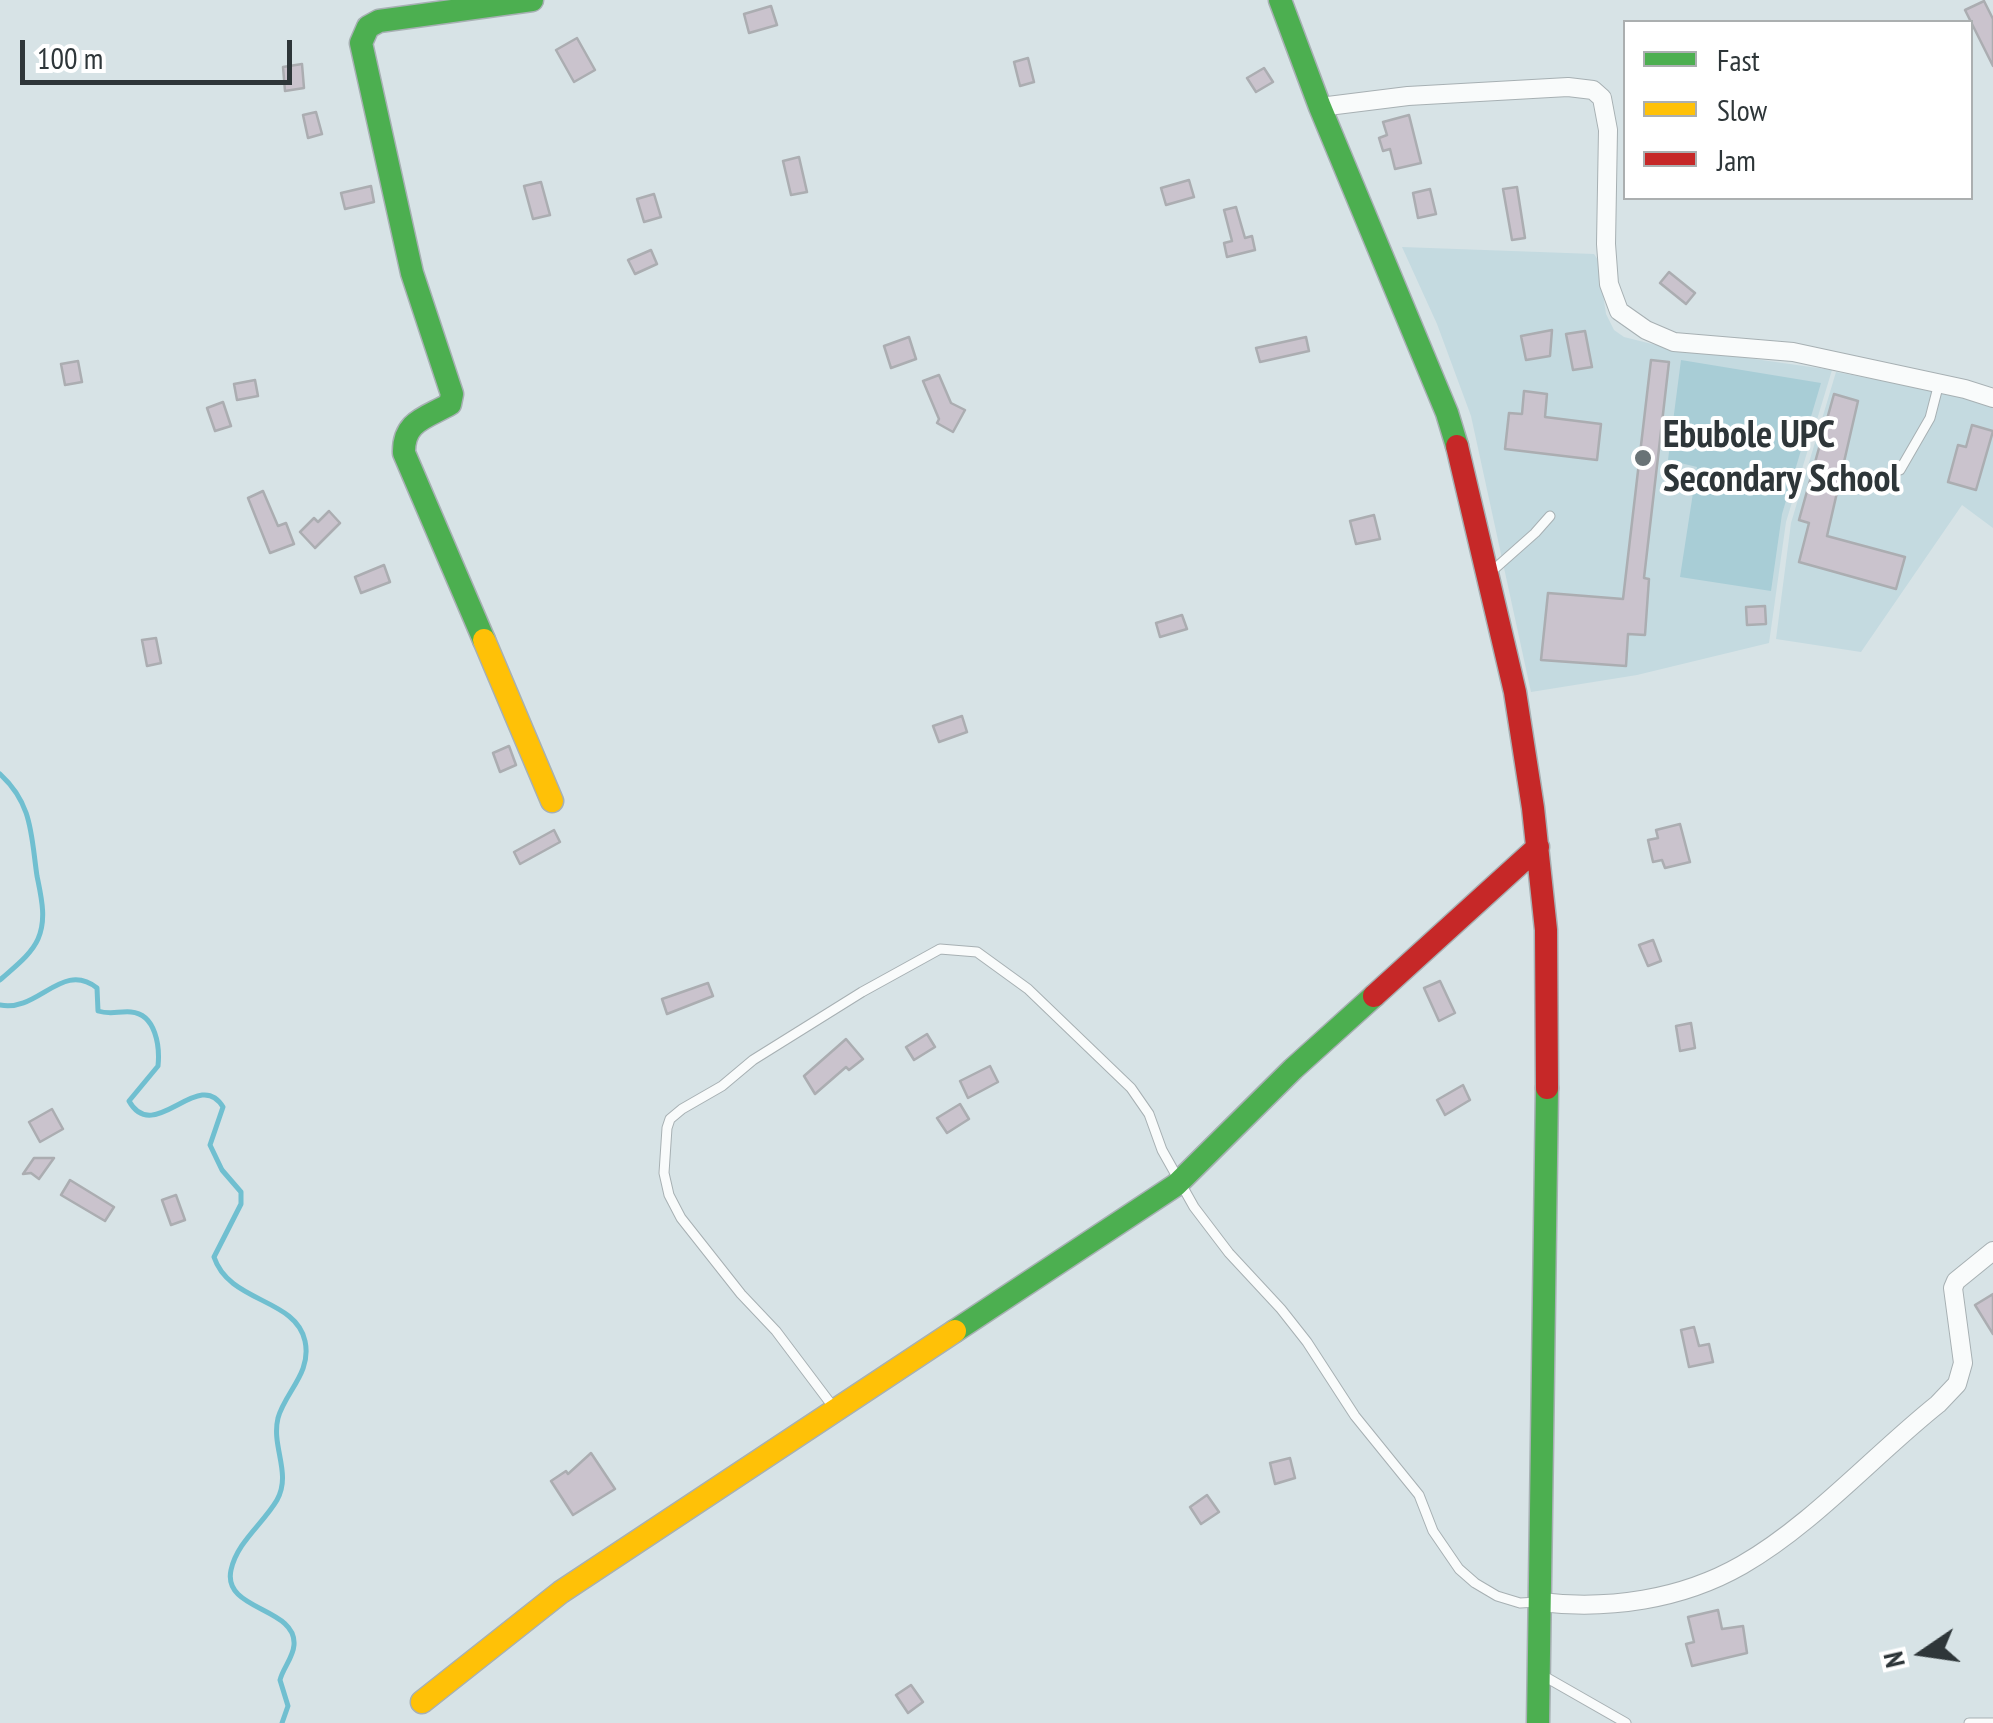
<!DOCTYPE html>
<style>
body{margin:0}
#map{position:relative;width:1993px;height:1723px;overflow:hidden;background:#d7e3e6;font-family:"PT Sans Narrow",sans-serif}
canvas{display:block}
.legend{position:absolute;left:1623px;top:20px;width:350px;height:180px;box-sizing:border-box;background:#fff;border:2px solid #abafb0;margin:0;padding:12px 18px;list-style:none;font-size:30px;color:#2e3639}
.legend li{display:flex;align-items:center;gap:20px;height:50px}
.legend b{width:50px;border:2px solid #abafb0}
.north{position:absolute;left:1873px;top:1603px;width:100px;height:100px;-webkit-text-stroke:8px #fff;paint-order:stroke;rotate:257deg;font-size:28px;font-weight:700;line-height:40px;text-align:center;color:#2e3639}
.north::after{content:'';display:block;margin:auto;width:35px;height:45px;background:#2e3639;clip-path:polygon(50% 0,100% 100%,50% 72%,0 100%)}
.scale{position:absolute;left:20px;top:40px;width:272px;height:45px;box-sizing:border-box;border:5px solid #2e3639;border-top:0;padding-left:12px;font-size:30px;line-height:35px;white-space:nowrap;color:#2e3639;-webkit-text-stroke:8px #fff;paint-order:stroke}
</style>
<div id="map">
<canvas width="1993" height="1723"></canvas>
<ul class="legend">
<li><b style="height:12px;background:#4caf50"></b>Fast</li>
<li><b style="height:12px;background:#ffc107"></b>Slow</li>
<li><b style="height:12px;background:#c62828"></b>Jam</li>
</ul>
<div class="north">N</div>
<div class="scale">100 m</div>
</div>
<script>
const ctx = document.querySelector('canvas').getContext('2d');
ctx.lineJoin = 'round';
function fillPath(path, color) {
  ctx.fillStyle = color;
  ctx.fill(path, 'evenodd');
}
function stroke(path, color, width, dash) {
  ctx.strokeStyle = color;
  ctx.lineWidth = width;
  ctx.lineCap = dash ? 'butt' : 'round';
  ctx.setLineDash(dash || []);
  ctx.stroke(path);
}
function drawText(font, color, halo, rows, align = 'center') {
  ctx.font = font + ' "PT Sans Narrow",sans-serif';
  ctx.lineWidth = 8;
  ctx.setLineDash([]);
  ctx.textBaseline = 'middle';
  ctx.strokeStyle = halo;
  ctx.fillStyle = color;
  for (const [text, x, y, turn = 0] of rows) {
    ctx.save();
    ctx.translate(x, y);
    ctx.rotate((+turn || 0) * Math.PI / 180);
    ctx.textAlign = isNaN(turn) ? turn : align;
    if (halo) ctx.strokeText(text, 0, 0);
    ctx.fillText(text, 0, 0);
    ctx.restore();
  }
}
const built = new Path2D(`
 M1402,247L1594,254L1598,260L1606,314L1614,330L1624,337L1656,345L1832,370L1786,522L1769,643L1637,675L1531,692L1471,416L1437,324Z
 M1836,372L1951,394L1993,408V528L1962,505L1861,652L1776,639L1791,523Z`);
const green = new Path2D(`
 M1681,360L1821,383L1782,514L1771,591L1680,577L1697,467L1668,460Z`);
const stream = new Path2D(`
 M0,774C33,804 31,836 37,876C41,896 47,919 38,939C31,955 13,968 0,980
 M0,1005C38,1013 62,960 97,988L98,1011C110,1015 119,1011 131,1012C156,1014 160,1047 158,1066L129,1101C154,1146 199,1066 223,1107L210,1145L222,1170L241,1192V1204L214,1257C229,1303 296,1298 305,1341C312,1373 285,1392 278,1418C271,1447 292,1473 277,1500C263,1524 237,1542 231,1570C222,1611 297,1607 294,1645C293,1658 283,1668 280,1680L288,1706L282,1723`);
const building = new Path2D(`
 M1984,1L1993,19V66L1965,10Z
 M771,6L777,25L749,33L744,14Z
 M577,38L595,70L574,82L556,50Z
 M1028,58L1034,82L1020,86L1014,62Z
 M302,64L304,88L285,91L283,67Z
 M1264,68L1273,82L1256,92L1247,78Z
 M316,112L322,134L308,138L303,115Z
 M1409,115L1421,163L1395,169L1390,149L1383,151L1379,138L1387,135L1383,122Z
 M799,157L807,192L791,195L783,161Z
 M1189,180L1194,197L1166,205L1161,188Z
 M541,182L550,215L533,219L524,186Z
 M371,186L374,202L345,209L341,193Z
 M1517,187L1525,238L1512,240L1503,189Z
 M1430,189L1436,214L1418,218L1413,193Z
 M654,194L661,217L644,222L637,199Z
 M1236,207L1245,238L1252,236L1255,250L1227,257L1224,243L1232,241L1224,210Z
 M651,250L657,264L635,274L628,260Z
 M1669,272L1695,293L1686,304L1660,283Z
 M1552,330L1550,356L1526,360L1521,336Z
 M1585,331L1592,367L1573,370L1566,334Z
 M909,337L916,359L891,368L884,346Z
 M1306,337L1309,351L1260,362L1256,348Z
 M1651,360L1669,362L1644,578L1649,579L1645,635L1628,634L1626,666L1541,660L1548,593L1623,599Z
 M78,361L82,382L65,385L61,364Z
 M939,375L951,403L965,410L953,432L937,423L939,419L923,381Z
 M255,380L258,396L237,400L234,384Z
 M1524,391L1547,394L1545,417L1601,424L1597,460L1505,449L1509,413L1522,414Z
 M1834,394L1858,401L1827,536L1905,557L1896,589L1799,562L1809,523L1799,520Z
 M223,402L231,426L215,431L207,408Z
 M1972,425L1993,431L1976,490L1948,482L1958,445L1966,447Z
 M263,491L278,526L286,523L294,544L270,553L248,498Z
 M329,511L340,523L315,548L300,532L314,518L318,522Z
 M1374,515L1380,539L1356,544L1350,521Z
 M384,565L390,582L361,593L355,577Z
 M1765,606L1766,624L1747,625L1746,607Z
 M1182,615L1187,629L1160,637L1156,623Z
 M156,638L161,663L147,666L142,640Z
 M962,716L967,732L939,742L933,726Z
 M509,746L516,765L500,772L493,753Z
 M1680,824L1690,862L1665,868L1662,860L1653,862L1648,840L1658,838L1656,830Z
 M554,830L560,842L520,864L514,852Z
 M1653,940L1661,961L1648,966L1639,945Z
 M1440,981L1455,1013L1439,1021L1424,988Z
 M708,983L713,996L667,1014L662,999Z
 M1691,1023L1695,1048L1680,1051L1676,1026Z
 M927,1034L935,1047L914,1060L906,1047Z
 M846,1039L863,1059L849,1070L846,1067L815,1094L804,1076Z
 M990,1066L998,1082L968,1098L960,1081Z
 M1463,1085L1470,1100L1445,1115L1437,1100Z
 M960,1104L969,1119L947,1133L937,1118Z
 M52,1109L63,1129L40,1142L29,1122Z
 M34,1158H54L39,1179L31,1173L23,1174Z
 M70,1180L114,1207L105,1221L61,1195Z
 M176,1195L185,1220L171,1225L162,1200Z
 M1993,1294V1334L1975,1305Z
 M1694,1327L1699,1346L1709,1344L1713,1362L1689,1367L1681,1330Z
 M591,1453L615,1489L573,1515L551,1481L566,1471L568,1474Z
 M1290,1458L1295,1478L1275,1484L1270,1463Z
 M1207,1495L1219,1512L1201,1524L1190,1507Z
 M1718,1610L1722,1629L1743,1626L1747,1653L1692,1666L1686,1644L1694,1642L1688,1617Z
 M911,1685L923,1702L908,1713L896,1695Z`);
const lane = new Path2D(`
 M1900,470L1930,418L1939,383
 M1491,572L1535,533L1550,516
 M834,1408L776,1331L741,1294L681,1218L669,1195L664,1173L667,1128L670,1119L682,1109L722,1086L753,1060L862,992L940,949L977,952L1028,989L1131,1088L1149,1114L1162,1150L1194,1207L1229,1253L1281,1309L1307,1342L1355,1416L1419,1495L1433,1531L1459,1569L1475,1583L1497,1596L1520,1603L1538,1602
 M1542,1675L1626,1723
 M1969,1723H1993`);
const street = new Path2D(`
 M1320,107L1408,96L1568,87L1593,90L1602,98L1608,130L1606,244L1609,284L1619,311L1646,330L1674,342L1793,352L1965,389L1993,398
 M1540,1602C1608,1610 1681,1600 1742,1565C1812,1525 1874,1455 1938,1404L1957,1384L1963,1363L1953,1288L1956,1281L1993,1251`);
const fast = new Path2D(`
 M1280,0L1320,107L1447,413L1457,446
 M484,640L404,453C403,421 426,418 450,404L452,394L412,273L361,43L368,27L379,21L532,0
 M955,1331L1176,1185L1293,1069L1374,996
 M1538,1723L1547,1088`);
const slow = new Path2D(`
 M484,640L552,801
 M422,1702L561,1592L955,1331`);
const jam = new Path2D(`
 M1457,446L1515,692L1533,808L1546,930L1547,1088
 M1374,996L1538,847`);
const markers = [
 [1643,458,10,"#697376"]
];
const poiNames = [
 ["Ebubole UPC",1663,436],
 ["Secondary School",1663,480]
];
fillPath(built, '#c4dae0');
fillPath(green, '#a8cdd6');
stroke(stream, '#70bfd0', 5);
fillPath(building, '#cac3cd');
stroke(building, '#abadb1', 2.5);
stroke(lane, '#a7b0b3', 11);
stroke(street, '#a7b0b3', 20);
stroke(fast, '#a7b0b3', 25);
stroke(slow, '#a7b0b3', 25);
stroke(jam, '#a7b0b3', 25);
stroke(lane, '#f9fbfb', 9);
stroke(street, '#f9fbfb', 18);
stroke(fast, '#4caf50', 22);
stroke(slow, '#ffc107', 22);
stroke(jam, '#c62828', 22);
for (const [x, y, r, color] of markers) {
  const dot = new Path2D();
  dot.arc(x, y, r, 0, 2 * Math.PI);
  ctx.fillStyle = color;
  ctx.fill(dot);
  stroke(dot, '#fff', 4);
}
drawText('bold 38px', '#2e3639', '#fff', poiNames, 'left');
</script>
